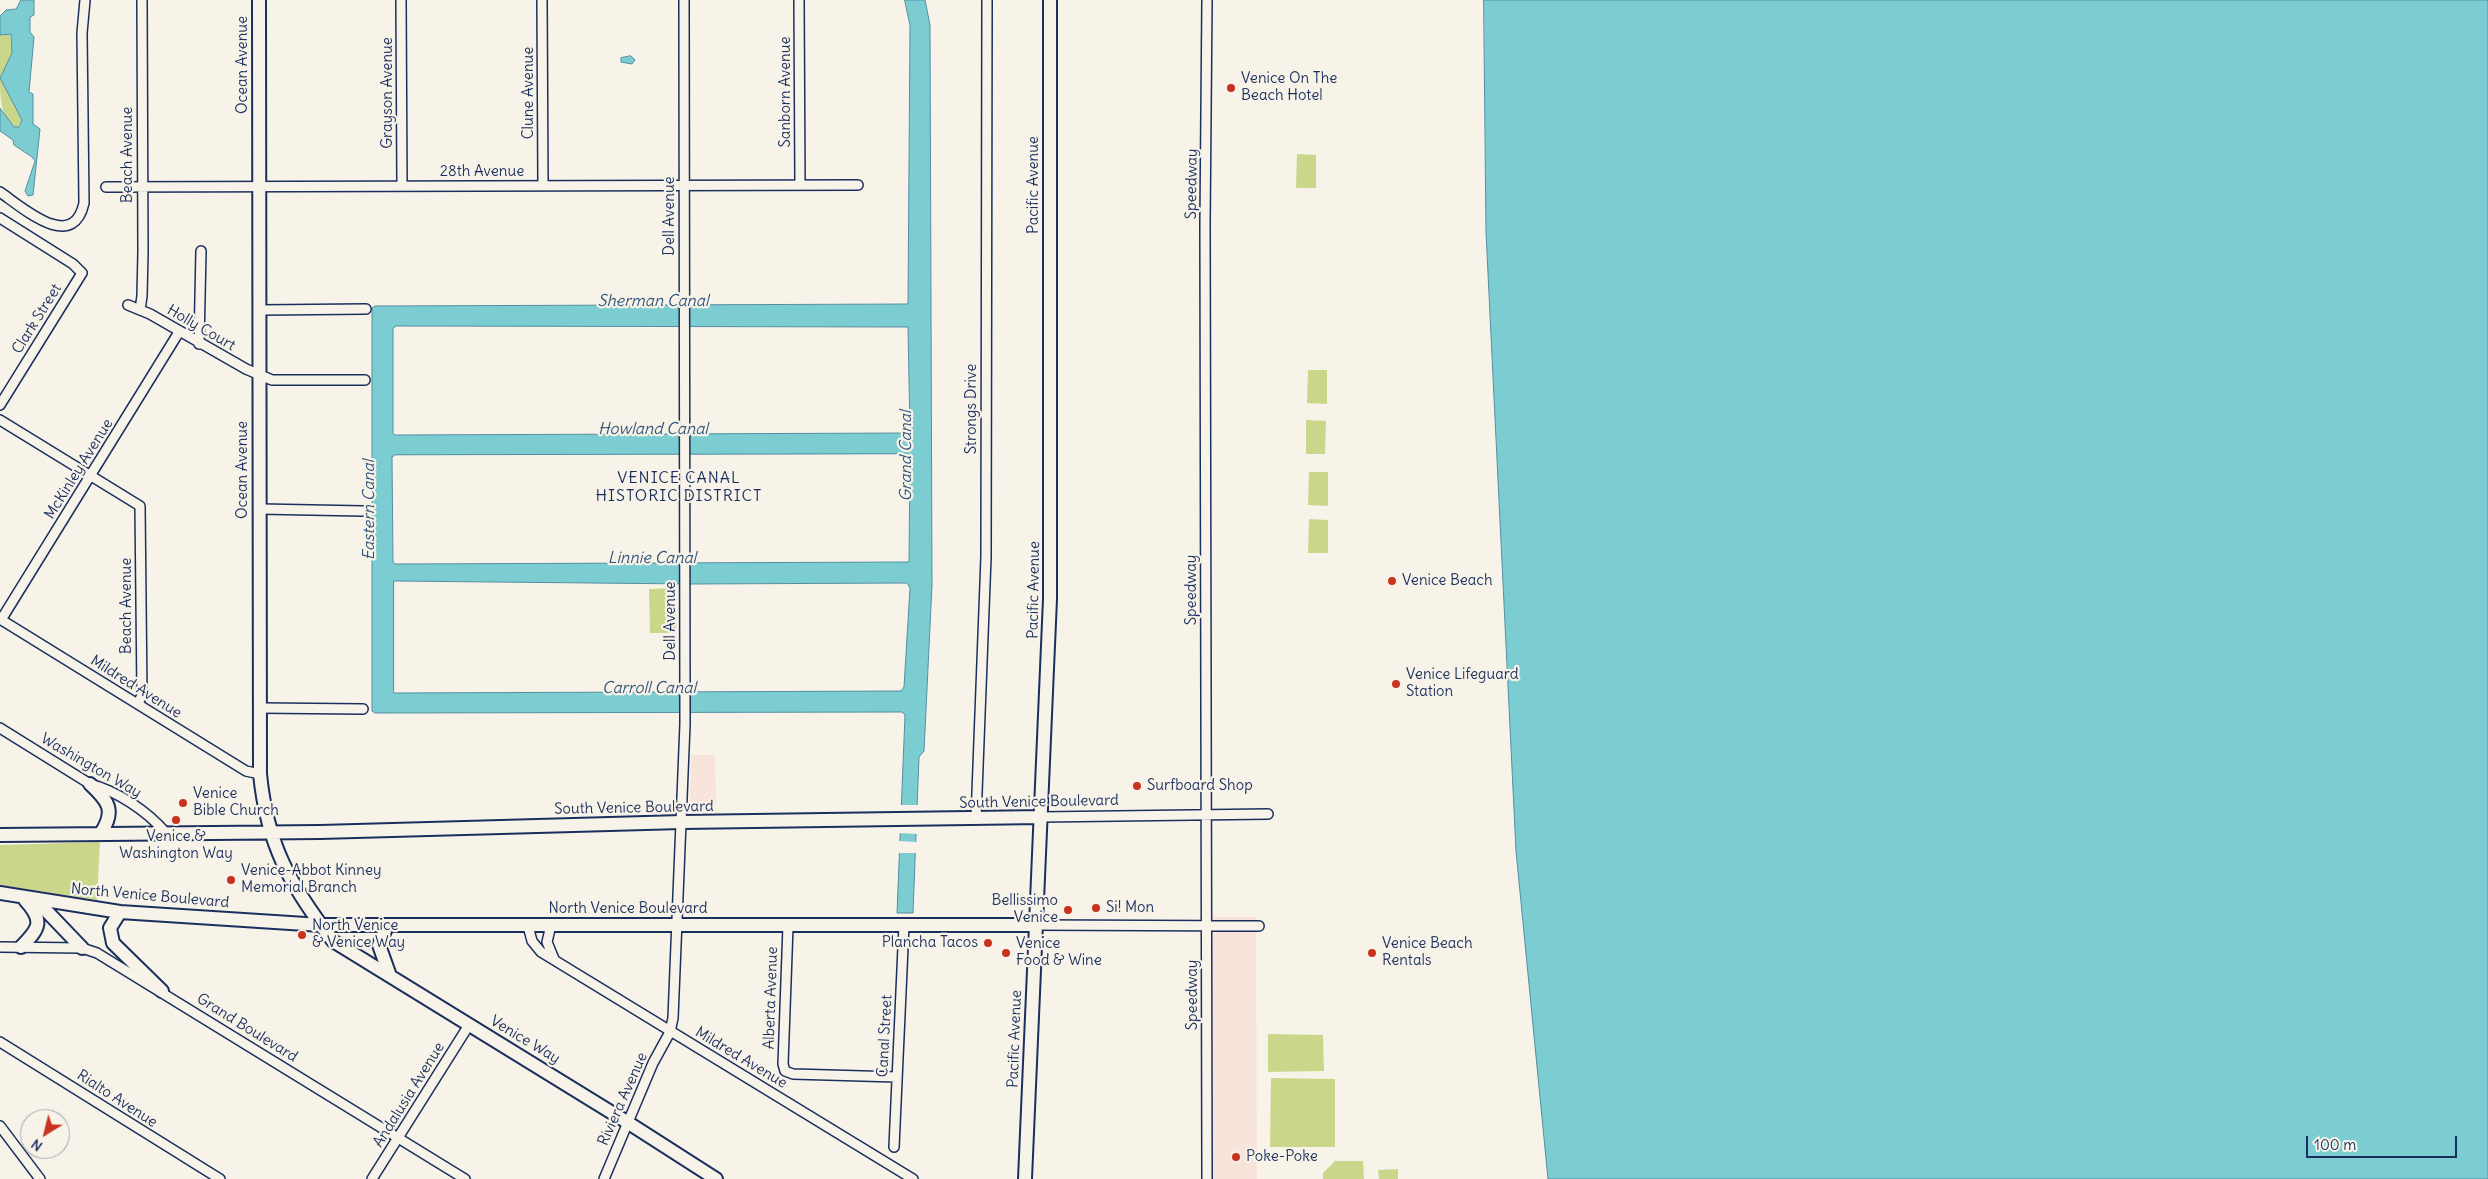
<!DOCTYPE html>
<style>
body{margin:0}
#map{position:relative;width:2488px;height:1179px;overflow:hidden;background:#f7f3e8;font-family:Delius,sans-serif}
canvas{display:block}
.north{position:absolute;left:20px;top:1109px;width:50px;height:50px;box-sizing:border-box;background:#f7f3e8;border:1px solid #9fa5b1;border-radius:50%;rotate:216deg;font-size:14px;font-weight:700;line-height:20px;text-align:center;color:#1b2f5e}
.north::after{content:'';display:block;margin:auto;width:18px;height:22px;background:#c8321e;clip-path:polygon(50% 0,100% 100%,50% 72%,0 100%)}
.scale{position:absolute;left:2306px;top:1136px;width:151px;height:22px;box-sizing:border-box;border:2px solid #1b2f5e;border-top:0;padding-left:6px;font-size:15px;line-height:18px;white-space:nowrap;color:#1b2f5e;-webkit-text-stroke:4px #f7f3e8;paint-order:stroke}
</style>
<div id="map">
<canvas width="2488" height="1179"></canvas>
<div class="north">N</div>
<div class="scale">100 m</div>
</div>
<script>
const ctx = document.querySelector('canvas').getContext('2d');
ctx.lineJoin = 'round';
function fillPath(path, color) {
  ctx.fillStyle = color;
  ctx.fill(path, 'evenodd');
}
function stroke(path, color, width, dash) {
  ctx.strokeStyle = color;
  ctx.lineWidth = width;
  ctx.lineCap = dash ? 'butt' : 'round';
  ctx.setLineDash(dash || []);
  ctx.stroke(path);
}
function drawText(font, color, halo, rows, align = 'center') {
  ctx.font = font + ' Delius,sans-serif';
  ctx.lineWidth = 4.5;
  ctx.setLineDash([]);
  ctx.textBaseline = 'middle';
  ctx.strokeStyle = halo;
  ctx.fillStyle = color;
  for (const [text, x, y, turn = 0] of rows) {
    ctx.save();
    ctx.translate(x, y);
    ctx.rotate((+turn || 0) * Math.PI / 180);
    ctx.textAlign = isNaN(turn) ? turn : align;
    if (halo) ctx.strokeText(text, 0, 0);
    ctx.fillText(text, 0, 0);
    ctx.restore();
  }
}
const built = new Path2D(`
 M691,755H715L716,805L690,804Z
 M1212,917H1256L1257,1179H1211Z`);
const green = new Path2D(`
 M10,32L12,53L0,77V35Z
 M0,78L22,120L17,128C0,119 0,96 0,78Z
 M1297,154L1316,155V188H1296Z
 M1308,370H1327V404L1307,403Z
 M1306,420L1326,421L1325,454H1306Z
 M1309,472H1328V506L1308,505Z
 M1309,519L1328,520V553H1308Z
 M674,588L676,590V633H650L649,589Z
 M100,842L97,900L0,885V845Z
 M1268,1034L1323,1035L1324,1071L1268,1072Z
 M1271,1078L1335,1079V1147H1270Z
 M1335,1161H1363L1364,1179H1323V1173Z
 M1398,1169V1179H1379L1378,1170Z`);
const water = new Path2D(`
 M21,0H34V15L30,17V32L34,37L29,92L33,94V124L40,129L33,195L28,196L25,191L35,161L32,157L14,145L13,140L0,131V108L14,127H19L22,120L0,78L12,53L11,34L0,35V16L6,10L16,9Z
 M905,0H925L930,25L932,585L924,751L919,757L913,913H897L905,715L902,712L375,713L372,711V308L375,306L908,304L910,26ZM396,326L908,327L910,430L907,433L395,435L393,433V329ZM907,454L910,457L909,562L395,564L393,562L392,457L395,455ZM394,581L690,584L907,583L910,588L904,687L901,691L394,693Z
 M1484,0H2488V1179H1548L1516,851L1486,232Z
 M631,56L635,60L632,64L621,62V58Z`);
const pier = new Path2D(`
 M900,769V805H919L921,771L919,834L897,833Z
 M897,841L918,842V853H897Z`);
const street = new Path2D(`
 M401,0L402,185
 M542,0L543,186
 M799,0L800,185
 M1207,0L1205,224L1207,1179
 M106,187L858,185
 M0,192C23,208 73,253 84,203L82,33L85,0
 M0,218L73,264L82,273L0,405
 M128,305L150,314L246,369L272,380H365
 M140,310L142,296L143,252L142,0
 M261,310L366,309
 M199,344L201,251
 M0,420L140,506L142,695L138,704
 M260,509L363,511
 M0,619L246,771L260,774
 M1,620L179,332
 M260,708L363,709
 M0,728L90,784C117,791 147,811 165,832
 M1041,817L1268,814
 M976,819L986,557L987,0
 M551,925L547,942L554,959
 M1035,925L1259,926
 M528,926L532,941L541,952L913,1179
 M788,926L783,1064L785,1071L793,1074L897,1077
 M0,947L82,948L97,953L465,1179
 M0,1042L220,1179
 M0,1126L40,1179
 M894,1147L904,925
 M372,1179L469,1025
 M604,1179L653,1063L670,1032L673,1018L685,724L684,0`);
const secondary = new Path2D(`
 M259,0L260,774C267,845 290,885 333,941L627,1122L716,1179
 M90,784C108,801 116,810 101,833
 M0,835L320,832L682,822L1041,817
 M0,893L120,912L321,925H1035
 M36,900L82,948
 M120,912L110,928L113,943L162,991
 M387,926L379,945L390,976
 M21,947C40,928 44,921 25,900
 M1025,1179L1050,599V0`);
const markers = [
 [1231,88,5,"#c8321e"],
 [1392,581,5,"#c8321e"],
 [1396,684,5,"#c8321e"],
 [1137,786,5,"#c8321e"],
 [183,803,5,"#c8321e"],
 [176,820,5,"#c8321e"],
 [231,880,5,"#c8321e"],
 [1096,908,5,"#c8321e"],
 [1068,910,5,"#c8321e"],
 [302,935,5,"#c8321e"],
 [988,943,5,"#c8321e"],
 [1006,953,5,"#c8321e"],
 [1372,953,5,"#c8321e"],
 [1236,1157,5,"#c8321e"]
];
const streetNames = [
 ["Ocean Avenue",243,65,-90],
 ["Sanborn Avenue",786,92,-90],
 ["Grayson Avenue",388,93,-90],
 ["Clune Avenue",529,93,-90],
 ["Beach Avenue",128,155,-90],
 ["28th Avenue",482,172],
 ["Speedway",1192,184,-89],
 ["Pacific Avenue",1034,185,-90],
 ["Dell Avenue",670,216,-90],
 ["Clark Street",37,319,-58],
 ["Holly Court",201,328,30],
 ["Strongs Drive",972,409,-90],
 ["McKinley Avenue",79,469,-58],
 ["Ocean Avenue",243,470,-90],
 ["Pacific Avenue",1034,590,-89],
 ["Speedway",1192,590,-90],
 ["Beach Avenue",127,606,-90],
 ["Dell Avenue",671,621,-90],
 ["Mildred Avenue",136,687,32],
 ["Washington Way",91,766,30],
 ["South Venice Boulevard",1039,802,-1],
 ["South Venice Boulevard",634,808,-1],
 ["North Venice Boulevard",150,896,5],
 ["North Venice Boulevard",628,909],
 ["Speedway",1193,995,-90],
 ["Alberta Avenue",771,998,-88],
 ["Grand Boulevard",247,1028,32],
 ["Canal Street",885,1036,-87],
 ["Pacific Avenue",1015,1039,-88],
 ["Venice Way",525,1040,31],
 ["Mildred Avenue",741,1058,31],
 ["Andalusia Avenue",409,1095,-58],
 ["Rialto Avenue",117,1099,33],
 ["Riviera Avenue",623,1099,-66]
];
const poiNames = [
 ["Venice On The",1241,79],
 ["Beach Hotel",1241,96],
 ["Venice Beach",1402,581],
 ["Venice Lifeguard",1406,675],
 ["Station",1406,692],
 ["Surfboard Shop",1147,786],
 ["Venice",193,794],
 ["Bible Church",193,811],
 ["Venice &",176,837,"center"],
 ["Washington Way",176,854,"center"],
 ["Venice-Abbot Kinney",241,871],
 ["Memorial Branch",241,888],
 ["Bellissimo",1058,901,"right"],
 ["Venice",1058,918,"right"],
 ["Si! Mon",1106,908],
 ["North Venice",312,926],
 ["& Venice Way",312,943],
 ["Plancha Tacos",978,943,"right"],
 ["Venice",1016,944],
 ["Food & Wine",1016,961],
 ["Venice Beach",1382,944],
 ["Rentals",1382,961],
 ["Poke-Poke",1246,1157]
];
const waterNames = [
 ["Sherman Canal",653,301],
 ["Howland Canal",653,429],
 ["Grand Canal",906,456,-90],
 ["Eastern Canal",369,510,-90],
 ["Linnie Canal",652,558],
 ["Carroll Canal",649,688]
];
const neighbourhoodNames = [
 ["VENICE CANAL",679,478],
 ["HISTORIC DISTRICT",679,496]
];
fillPath(built, '#f9e4db');
fillPath(green, '#cad78b');
fillPath(water, '#7bcdd1');
stroke(water, '#558ea3', 1);
fillPath(pier, '#f7f3e8');
stroke(street, '#1b2f5e', 12);
stroke(secondary, '#1b2f5e', 16);
stroke(street, '#f7f3e8', 9);
stroke(secondary, '#f7f3e8', 12);
for (const [x, y, r, color] of markers) {
  const dot = new Path2D();
  dot.arc(x, y, r, 0, 2 * Math.PI);
  ctx.fillStyle = color;
  ctx.fill(dot);
  stroke(dot, '#f7f3e8', 2);
}
drawText('15px', '#1b2f5e', '#f7f3e8', streetNames);
drawText('15px', '#1b2f5e', '#f7f3e8', poiNames, 'left');
drawText('italic 16px', '#33567b', '#f7f3e8', waterNames);
ctx.letterSpacing = '1px';
drawText('16px', '#1b2f5e', '#f7f3e8', neighbourhoodNames);
ctx.letterSpacing = '0px';
</script>
